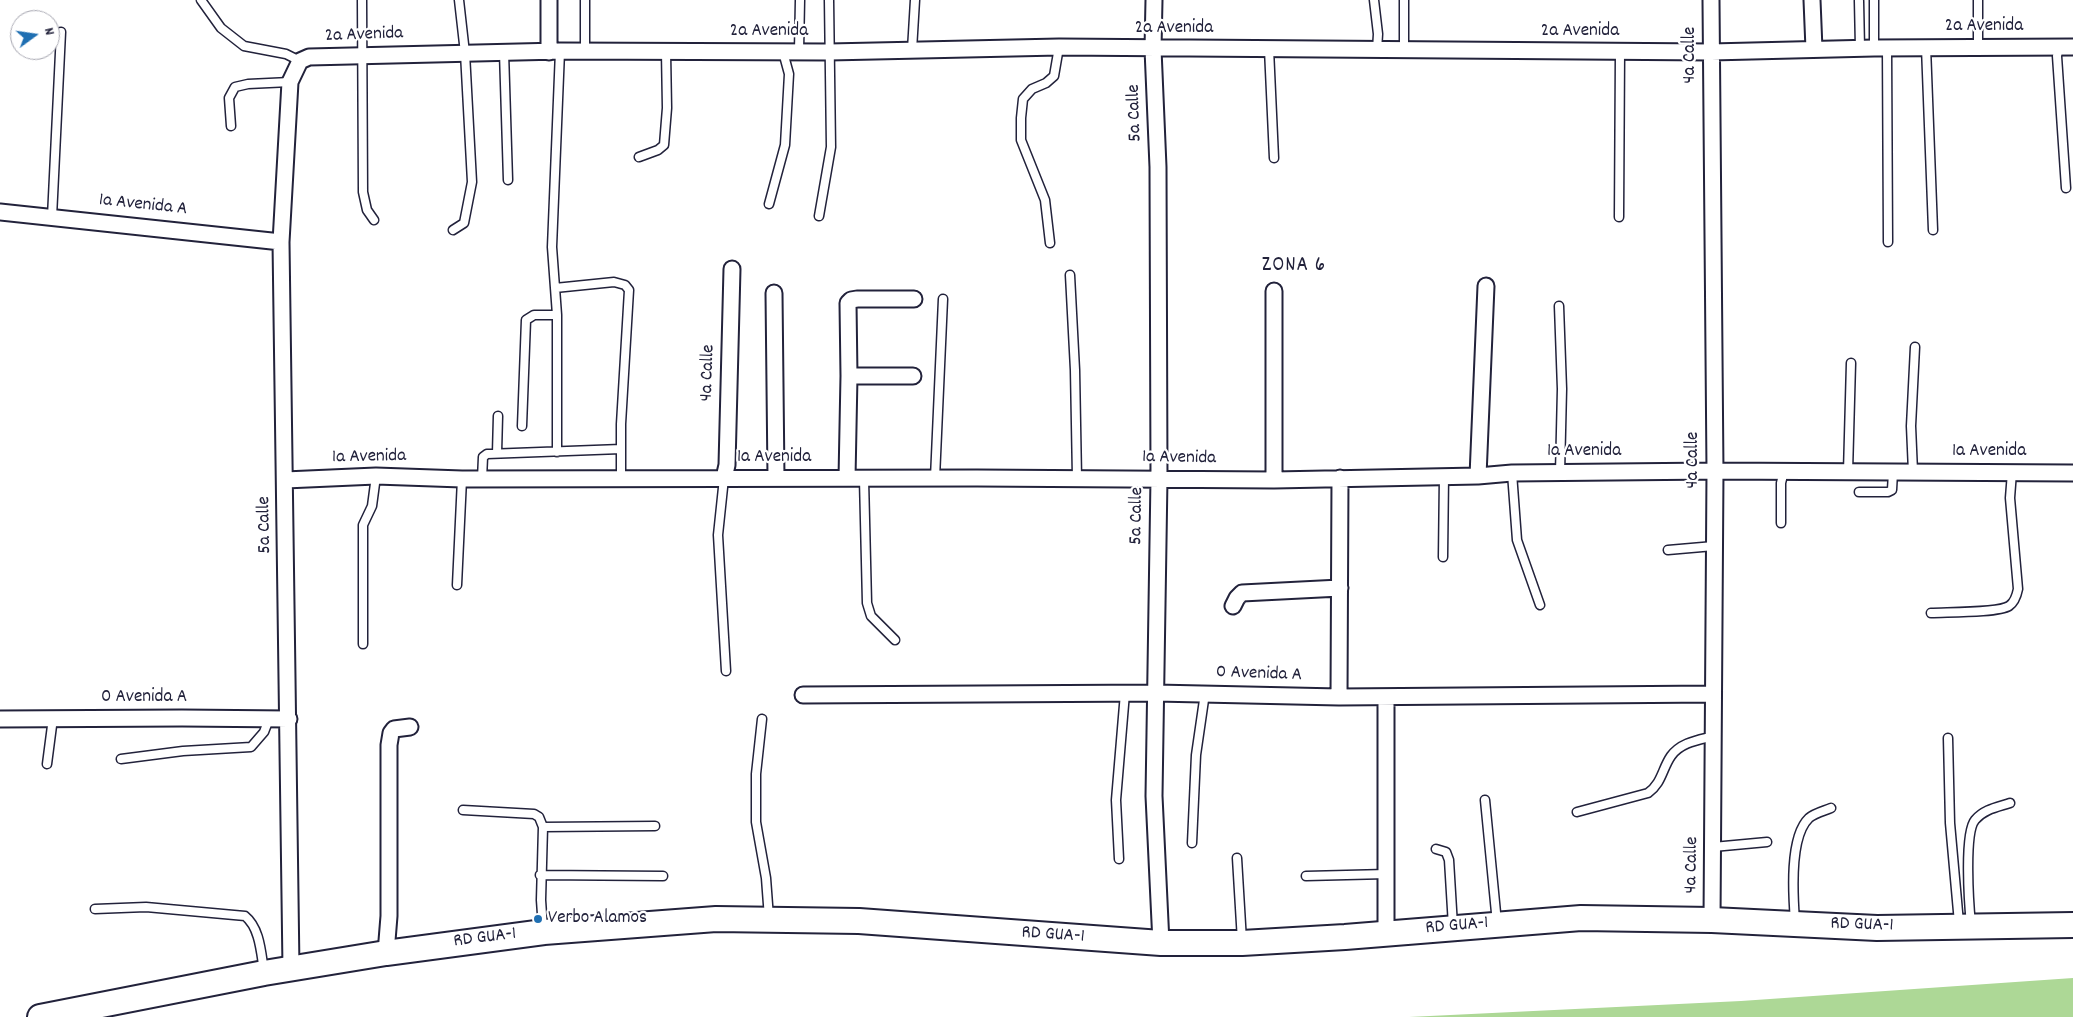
<!DOCTYPE html>
<style>
body{margin:0}
#map{position:relative;width:2073px;height:1017px;overflow:hidden;background:#fff;font-family:Dekko,sans-serif}
canvas{display:block}
.north{position:absolute;left:10px;top:10px;width:50px;height:50px;box-sizing:border-box;background:#fff;border:1px solid #a7a7b1;border-radius:50%;rotate:76deg;font-size:14px;font-weight:700;line-height:20px;text-align:center;color:#22223b}
.north::after{content:'';display:block;margin:auto;width:18px;height:22px;background:#1f6fb2;clip-path:polygon(50% 0,100% 100%,50% 72%,0 100%)}
</style>
<div id="map">
<canvas width="2073" height="1017"></canvas>
<div class="north">N</div>
</div>
<script>
const ctx = document.querySelector('canvas').getContext('2d');
ctx.lineJoin = 'round';
function fillPath(path, color) {
  ctx.fillStyle = color;
  ctx.fill(path, 'evenodd');
}
function stroke(path, color, width, dash) {
  ctx.strokeStyle = color;
  ctx.lineWidth = width;
  ctx.lineCap = dash ? 'butt' : 'round';
  ctx.setLineDash(dash || []);
  ctx.stroke(path);
}
function drawText(font, color, halo, rows, align = 'center') {
  ctx.font = font + ' Dekko,sans-serif';
  ctx.lineWidth = 4.5;
  ctx.setLineDash([]);
  ctx.textBaseline = 'middle';
  ctx.strokeStyle = halo;
  ctx.fillStyle = color;
  for (const [text, x, y, turn = 0] of rows) {
    ctx.save();
    ctx.translate(x, y);
    ctx.rotate((+turn || 0) * Math.PI / 180);
    ctx.textAlign = isNaN(turn) ? turn : align;
    if (halo) ctx.strokeText(text, 0, 0);
    ctx.fillText(text, 0, 0);
    ctx.restore();
  }
}
const green = new Path2D(`
 M2073,978V1017H1409L1741,1001Z`);
const service = new Path2D(`
 M201,0L221,28L244,46L286,54L300,61
 M362,0L363,192L367,210L374,220
 M585,0V51
 M1374,0L1378,34L1377,50
 M1404,0V51
 M1978,0V48
 M1859,1L1860,48
 M1926,47L1933,230
 M2059,47L2057,56L2066,188
 M1874,48V0
 M1887,48L1888,242
 M1269,49L1274,158
 M912,50L915,0
 M799,51L800,0
 M504,52L508,180
 M231,126L229,98L235,87L248,84L290,82
 M639,157L658,150L664,145L667,108L666,52
 M769,204L785,145L789,74L783,52
 M819,216L831,147L829,0
 M52,217L61,32
 M1619,217L1620,52
 M453,230L464,223L472,182L465,53L459,0
 M1050,243L1045,200L1021,140V118L1023,99L1032,89L1046,83L1054,76L1059,47
 M1070,275L1075,370L1077,478
 M555,288L614,282L625,285L629,290L621,424V479
 M1559,306L1562,389L1560,473
 M522,426L526,320L534,315H557
 M557,452V315L552,247L560,51
 M497,453L498,416
 M1848,472L1851,363
 M1913,472L1911,426L1915,347
 M1512,473L1517,540L1540,605
 M724,478L718,535L726,671
 M935,478L943,299
 M482,479L483,457L487,454L621,449
 M864,479L867,603L871,616L895,640
 M1859,492H1888L1892,490L1893,472
 M1781,523V483L1784,471
 M1668,550L1714,546
 M1443,557L1444,476
 M457,585L462,479
 M1931,613C1946,612 1998,613 2009,606C2015,602 2017,594 2018,589L2010,498L2012,472
 M363,644V525L372,506L376,476
 M762,719L756,774V822L766,878L769,918
 M1948,738L1950,823L1959,923
 M121,759L183,751L251,747L264,732L269,719
 M47,764L53,718
 M1485,800L1497,923
 M463,810L534,814L539,817L543,827L541,900L543,929
 M1577,812L1648,793C1662,783 1662,769 1671,756C1681,742 1699,740 1714,736
 M543,827L655,826
 M1192,843L1196,755L1205,693
 M1713,847L1767,842
 M1436,849L1446,852L1449,860L1453,926
 M1237,858L1242,941
 M1119,859L1116,800L1125,693
 M540,875L663,876
 M1306,876L1387,874
 M95,909L146,907L245,916C260,928 261,953 264,971
 M1795,921C1793,895 1789,837 1809,818C1815,813 1824,811 1831,808
 M1971,924C1969,905 1964,833 1975,820C1984,809 1998,807 2010,803`);
const minor = new Path2D(`
 M549,0V52
 M1154,0L1153,49L1158,167L1159,478L1154,796L1161,943
 M1711,0L1715,471L1712,920
 M1812,0L1814,49
 M0,212L281,242
 M774,293L776,478
 M849,376H913
 M1478,476L1486,286
 M724,478L727,465L732,269
 M847,478L849,376L848,303L851,300L857,299H914
 M285,480L376,476L462,479L977,478L1274,480L1478,476L1512,473L1715,471L2073,473
 M1274,480V291
 M1233,606L1237,598L1242,593L1340,588
 M803,695L1156,693L1339,697L1713,694
 M1339,697L1340,478
 M0,719L182,718L289,719
 M1386,933V697
 M386,953L389,916V745L391,733L394,729L410,727
 M291,968L281,242L290,82L300,61L309,57L560,51L829,52L1059,47L1711,52L1874,48L2073,47`);
const primary = new Path2D(`
 M40,1017L264,973L386,953L544,932L716,919L859,921L1161,943H1242L1345,937L1581,918L1712,920L1877,928L2073,925`);
const markers = [
 [538,919,5,"#1f6fb2"]
];
const streetNames = [
 ["2a Avenida",1984,27],
 ["2a Avenida",1174,29],
 ["2a Avenida",769,32],
 ["2a Avenida",1580,32],
 ["2a Avenida",364,36,-2],
 ["4a Calle",1691,55,-90],
 ["5a Calle",1136,113,-92],
 ["1a Avenida A",143,206,6],
 ["4a Calle",709,373,-88],
 ["1a Avenida",1584,452],
 ["1a Avenida",1989,452],
 ["1a Avenida",369,458,-1],
 ["1a Avenida",774,458],
 ["1a Avenida",1179,459,1],
 ["4a Calle",1694,460,-90],
 ["5a Calle",1138,516,-89],
 ["5a Calle",266,525,-91],
 ["0 Avenida A",1259,675,2],
 ["0 Avenida A",144,698],
 ["4a Calle",1693,865,-89],
 ["RD GUA-1",1862,926,2],
 ["RD GUA-1",1457,927,-5],
 ["RD GUA-1",1053,936,4],
 ["RD GUA-1",485,939,-7]
];
const poiNames = [
 ["Verbo Alamos",548,919]
];
const quarterNames = [
 ["ZONA 6",1294,267]
];
fillPath(green, '#add896');
stroke(service, '#22223b', 11);
stroke(minor, '#22223b', 19);
stroke(primary, '#22223b', 28);
stroke(service, '#fff', 8);
stroke(minor, '#fff', 15);
stroke(primary, '#fff', 24);
for (const [x, y, r, color] of markers) {
  const dot = new Path2D();
  dot.arc(x, y, r, 0, 2 * Math.PI);
  ctx.fillStyle = color;
  ctx.fill(dot);
  stroke(dot, '#fff', 2);
}
drawText('19px', '#22223b', '#fff', streetNames);
drawText('19px', '#22223b', '#fff', poiNames, 'left');
ctx.letterSpacing = '1px';
drawText('21px', '#22223b', '#fff', quarterNames);
ctx.letterSpacing = '0px';
</script>
